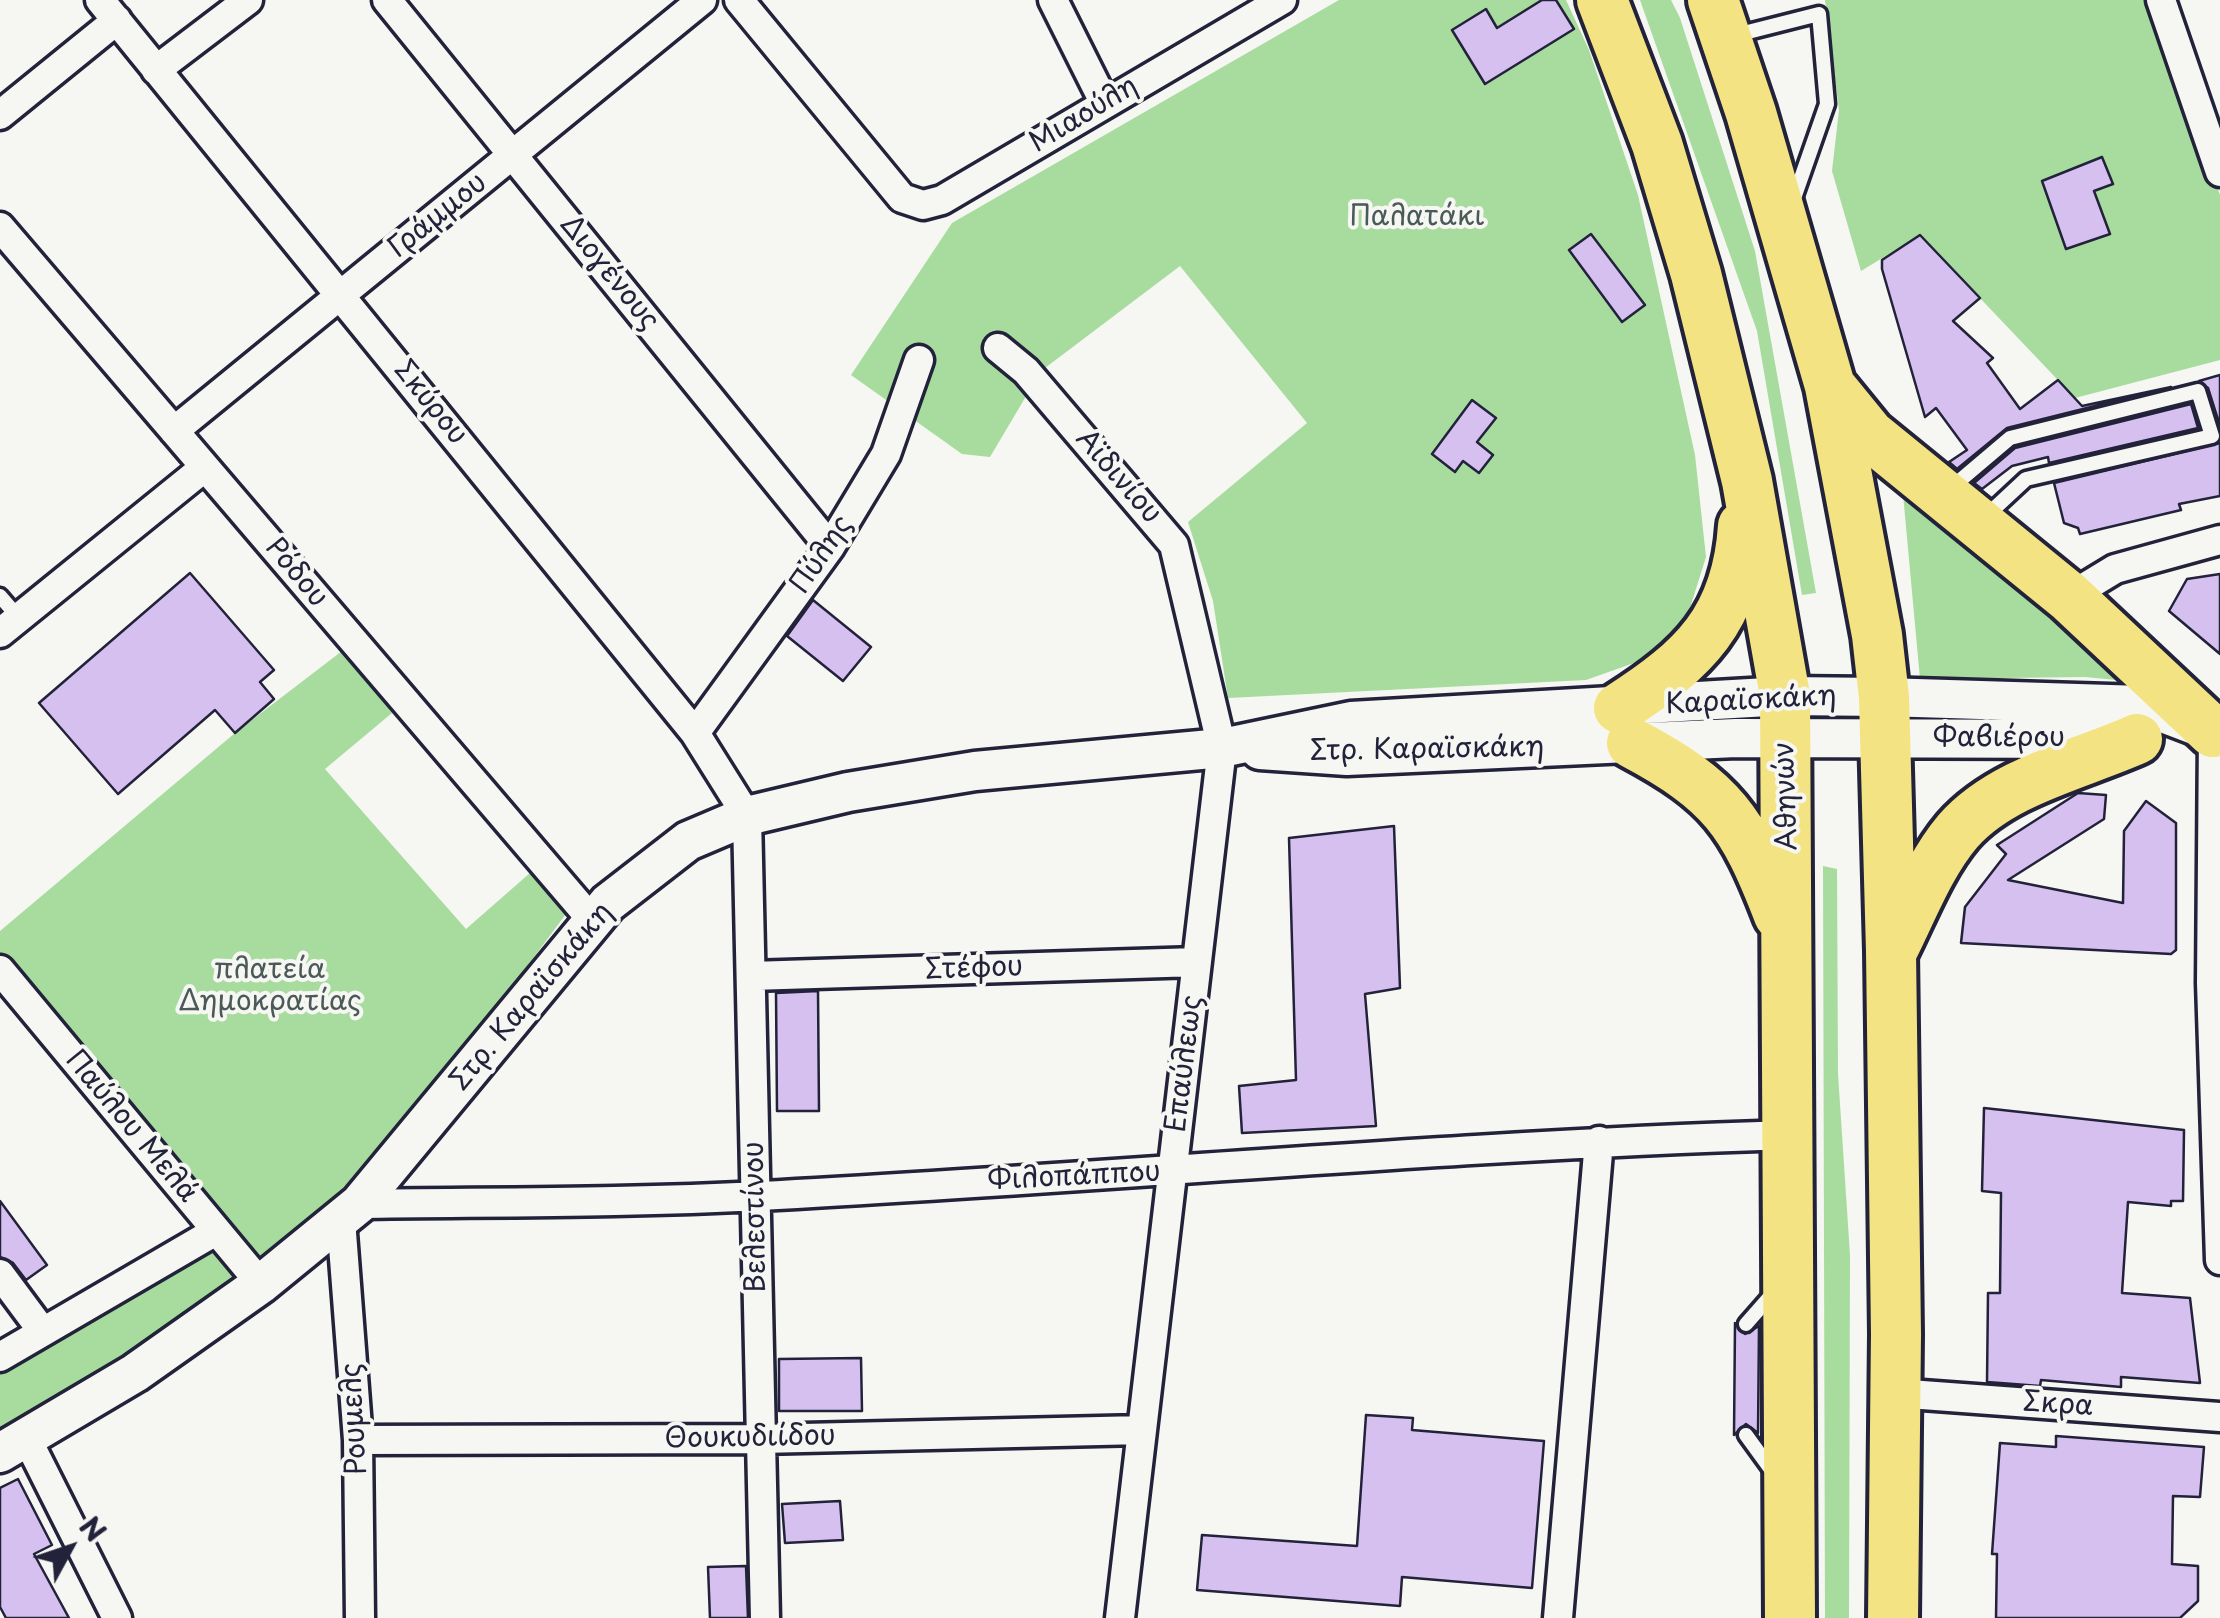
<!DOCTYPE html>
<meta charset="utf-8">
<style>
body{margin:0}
#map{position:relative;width:2220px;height:1618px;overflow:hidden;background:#f6f6f2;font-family:"Playpen Sans",sans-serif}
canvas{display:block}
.north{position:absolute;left:20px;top:1498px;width:100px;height:100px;-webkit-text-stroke:8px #f6f6f2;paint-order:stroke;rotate:50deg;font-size:28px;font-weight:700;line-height:40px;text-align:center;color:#22223b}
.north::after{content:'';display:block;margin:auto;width:35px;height:45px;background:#22223b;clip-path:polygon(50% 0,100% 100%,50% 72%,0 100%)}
</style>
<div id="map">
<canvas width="2220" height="1618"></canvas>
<div class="north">N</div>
</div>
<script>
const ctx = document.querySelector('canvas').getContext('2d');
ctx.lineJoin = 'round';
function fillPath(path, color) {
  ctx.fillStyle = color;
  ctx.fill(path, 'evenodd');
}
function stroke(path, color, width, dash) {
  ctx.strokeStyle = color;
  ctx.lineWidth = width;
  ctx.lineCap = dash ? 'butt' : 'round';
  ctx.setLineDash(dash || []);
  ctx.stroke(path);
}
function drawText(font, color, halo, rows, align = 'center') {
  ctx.font = font + ' "Playpen Sans",sans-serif';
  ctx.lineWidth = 8;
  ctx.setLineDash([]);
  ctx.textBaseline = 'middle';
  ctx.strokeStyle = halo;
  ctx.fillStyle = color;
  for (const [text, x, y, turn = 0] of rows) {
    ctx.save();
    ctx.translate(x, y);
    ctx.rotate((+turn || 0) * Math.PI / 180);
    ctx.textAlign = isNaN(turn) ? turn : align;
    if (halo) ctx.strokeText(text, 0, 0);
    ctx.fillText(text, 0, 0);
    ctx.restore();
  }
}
const green = new Path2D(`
 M1339,0H1566L1589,50L1638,195L1695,455L1706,557L1683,630L1648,658L1586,680L1228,698L1213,601L1188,522L1307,423L1180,266L1041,371L990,457L962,454L851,375L952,223Z
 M1640,0H1671L1680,18L1755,251L1816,593L1802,595L1757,331Z
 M1825,0H2150L2220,195V360L2075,398L1920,235L1861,271L1832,171L1839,110Z
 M1902,483L2148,683L2085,677L1920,679Z
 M342,651L392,713L325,769L466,929L530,873L566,914L373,1173L261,1261L0,954V931L235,733Z
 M1823,866L1837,869L1838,1074L1850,1255L1849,1618H1825Z
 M212,1247L247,1287L0,1433V1370Z`);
const building = new Path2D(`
 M1542,0H1556L1574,29L1485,84L1452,30L1486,9L1497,28Z
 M2102,157L2113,184L2094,191L2110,234L2066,249L2042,181Z
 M1591,234L1645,305L1622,322L1569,250Z
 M1920,235L1980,298L1953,321L1993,358L1987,363L2020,409L2058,380L2082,406L2171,387L2007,428L1957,469L1949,462L1967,450L1936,408L1925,417L1882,269V260Z
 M2220,375V426L2208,388L2199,381Z
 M1472,400L1496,418L1477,442L1493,455L1479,473L1463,461L1455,472L1432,454Z
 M2191,404L2198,428L2049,463L2048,457L2012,466L1982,489L1974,483L2015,448Z
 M2220,443V496L2179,504L2181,510L2080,534L2078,528L2064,523L2054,483Z
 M190,573L274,670L260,682L274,699L235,733L215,710L118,794L39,703Z
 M2220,574V654L2169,611L2187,579Z
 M813,600L871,647L843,681L787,636Z
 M2078,793L2106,795L2104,819L2008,880L2123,903L2124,831L2146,801L2176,823V950L2171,954L1961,943L1965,907L2006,854L1997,845Z
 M1394,826L1400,988L1365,994L1376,1126L1242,1133L1239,1086L1296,1080L1289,838Z
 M818,991L819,1111H777L776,993Z
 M1984,1108L2184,1130L2183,1201H2171V1206L2128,1202L2122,1293L2190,1298L2200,1383L2121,1377V1387L2041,1380L2040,1386L1987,1382L1988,1293H2000L2001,1193L1982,1191Z
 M0,1201L47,1265L26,1280L13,1263L0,1257Z
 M1735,1323L1745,1334L1759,1326L1758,1433L1746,1424L1734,1435Z
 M861,1358L862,1411H779V1359Z
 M1366,1415L1413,1418L1412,1430L1544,1441L1532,1588L1402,1577L1400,1606L1197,1590L1202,1535L1357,1546Z
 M2056,1436L2204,1447L2200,1497L2173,1496L2172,1564L2198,1566V1601L2180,1618H1996L1997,1554H1992L2000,1443L2056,1447Z
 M18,1479L52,1545L34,1554L69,1618H6L0,1607V1488Z
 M840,1501L843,1540L785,1543L782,1504Z
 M746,1566L748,1618H710L708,1567Z`);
const lane = new Path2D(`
 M1736,35L1819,14L1827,104L1792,204
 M1951,488L2010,438L2198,391L2212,436L2026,479L1983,519
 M0,596L19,618
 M1746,1324L1775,1291
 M1746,1435L1775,1475`);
const street = new Path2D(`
 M100,0L695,733L747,816L765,1618
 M387,0L830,547
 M739,0L902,198L923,205L942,200L1282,0
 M1053,0L1104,102
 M2161,0L2220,172
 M156,70L248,0
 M0,115L117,20
 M0,227L592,920
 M998,348L1026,371L1174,545L1222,748L1120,1618
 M174,431L702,0
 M2069,597L2115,569L2220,540
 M0,633L205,467
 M2213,732L2211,983L2220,1260
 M695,733L830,547L886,454L919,360
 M0,970L261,1284
 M751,976L1197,962
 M359,1204C493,1202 627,1203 760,1196C1103,1178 1445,1146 1788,1135
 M341,1220L358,1440L360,1618
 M0,1274L43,1332
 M0,1357L216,1231
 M1895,1393L2220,1417
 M27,1439L117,1618
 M358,1440L761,1439L1142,1430
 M1558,1618L1599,1141`);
const secondary = new Path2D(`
 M1260,750L1347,756L1736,738L2119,739
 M0,1453L135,1373L261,1284L359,1204L608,903L688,841L747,816L848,792L975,771L1222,748L1351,721L1785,696L1884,697L2142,705L2197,726`);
const highway = new Path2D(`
 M1602,0L1657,144L1696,274L1747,481L1785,696L1790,1618
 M1713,0L1751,113L1830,386L1877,635L1884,697L1891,951L1896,1334L1893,1618
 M1830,386L1870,435L2069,597L2213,732
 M1619,708C1694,660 1737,619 1743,526
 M1632,743C1722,791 1743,821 1779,915
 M1894,947C1913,909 1930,864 1958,831C2002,781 2079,765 2137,739`);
const streetNames = [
 ["Μιαούλη",1084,115,-31],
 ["Γράμμου",438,216,-39],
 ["Διογένους",609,273,51],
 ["Σκύρου",430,403,51],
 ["Αϊδινίου",1118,477,49],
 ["Πύλης",822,555,-56],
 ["Ρόδου",296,573,50],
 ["Καραϊσκάκη",1751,701,-3],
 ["Φαβιέρου",1999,738],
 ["Στρ. Καραϊσκάκη",1427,750,-1],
 ["Αθηνών",1787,796,-92],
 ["Στέφου",974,969,-2],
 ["Στρ. Καραϊσκάκη",532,997,-50],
 ["Επαύλεως",1185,1064,-83],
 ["Παύλου Μελά",131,1127,50],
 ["Φιλοπάππου",1074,1177,-3],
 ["Βελεστίνου",756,1217,-91],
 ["Σκρα",2058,1405,4],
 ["Ρουμελς",355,1419,-93],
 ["Θουκυδιίδου",750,1438,-1]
];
const parkNames = [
 ["Παλατάκι",1417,217],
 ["πλατεία",270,970],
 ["Δημοκρατίας",270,1002]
];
fillPath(green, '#a7dc9e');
fillPath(building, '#d6c0f0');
stroke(building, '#22223b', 2.5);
stroke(lane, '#22223b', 21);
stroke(street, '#22223b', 35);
stroke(secondary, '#22223b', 45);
stroke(highway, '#22223b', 58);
stroke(lane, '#f6f6f2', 14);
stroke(street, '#f6f6f2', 28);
stroke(secondary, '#f6f6f2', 38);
stroke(highway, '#f4e382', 50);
drawText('28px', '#22223b', '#f6f6f2', streetNames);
drawText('28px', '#4a5a59', '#f6f6f2', parkNames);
</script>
